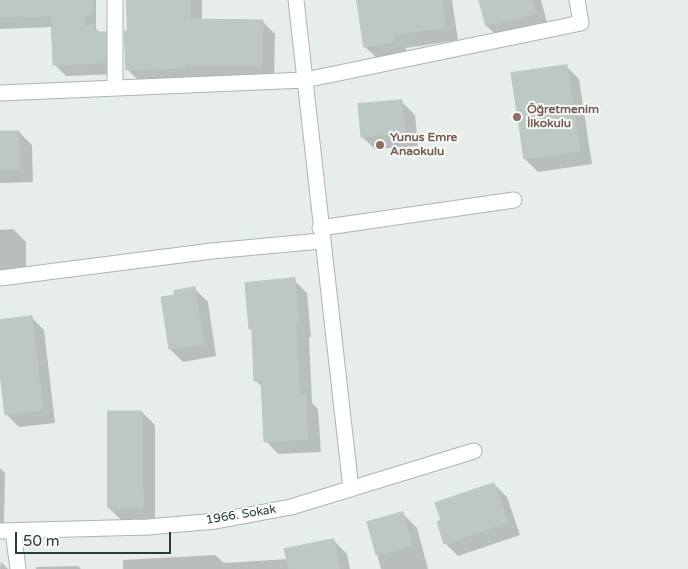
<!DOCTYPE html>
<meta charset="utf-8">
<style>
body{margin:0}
#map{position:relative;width:688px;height:569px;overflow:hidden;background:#e7eeea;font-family:"Varela Round",sans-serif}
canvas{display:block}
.scale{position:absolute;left:15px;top:532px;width:156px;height:22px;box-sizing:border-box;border:2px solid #273e37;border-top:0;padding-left:6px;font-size:15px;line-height:18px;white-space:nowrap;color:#273e37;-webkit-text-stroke:4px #f7faf8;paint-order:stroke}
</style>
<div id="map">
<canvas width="688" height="569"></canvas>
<div class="scale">50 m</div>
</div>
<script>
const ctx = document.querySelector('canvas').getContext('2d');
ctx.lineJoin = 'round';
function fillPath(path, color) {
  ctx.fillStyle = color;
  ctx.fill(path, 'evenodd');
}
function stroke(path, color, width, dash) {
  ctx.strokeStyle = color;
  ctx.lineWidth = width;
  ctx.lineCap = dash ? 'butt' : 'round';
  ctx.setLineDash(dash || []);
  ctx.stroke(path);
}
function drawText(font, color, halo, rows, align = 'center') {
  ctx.font = font + ' "Varela Round",sans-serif';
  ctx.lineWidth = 4;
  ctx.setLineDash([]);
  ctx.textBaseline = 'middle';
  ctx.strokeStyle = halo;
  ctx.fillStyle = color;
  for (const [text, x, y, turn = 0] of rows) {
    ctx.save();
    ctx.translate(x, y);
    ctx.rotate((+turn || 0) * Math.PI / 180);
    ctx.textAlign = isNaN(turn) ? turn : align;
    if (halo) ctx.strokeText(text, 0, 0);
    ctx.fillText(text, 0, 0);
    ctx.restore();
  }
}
const shadow = new Path2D(`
 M0,0H96V29L100,33H105L117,45V74L66,76L54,64L53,27L0,29Z
 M140,0H202V20L262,21L275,34L274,78L197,77V80L140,82L127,69Z
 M358,0H452L458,40L406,48L407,55L378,59L365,47Z
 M481,0H541L548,26L500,39L487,26Z
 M566,66L579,79L592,164L538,172L525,159Z
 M402,102L415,115L418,146L375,149L362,137Z
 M0,132H19L32,145L33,182L0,183Z
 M13,229L26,242V275H0V230Z
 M294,280L307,293L311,337H309L312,403L318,409L321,452L278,454L266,441L263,388L256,381L253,331L250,328Z
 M195,289L208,302L216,356L183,362L170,349L176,296Z
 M31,317L44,330L55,423L19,427L6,414L0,362V321Z
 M142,412L155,425V521H122L109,508Z
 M0,468L5,473L4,523H0Z
 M494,484L507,497L520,535L458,556L445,543Z
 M403,514L417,528L428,569H381L369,523Z
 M333,540L347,554L350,569H123V560L215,555L224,563L288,559Z
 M1,562L8,569H0Z
 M78,566L81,569H36V567Z`);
const building = new Path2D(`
 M0,0H92V15H84V26L94,25V32H106V63L53,65L51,16L0,17Z
 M127,0H190V19L263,20L262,66L185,65V68L126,70L124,31H127Z
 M357,0H442L446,27L394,35L395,42L364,47Z
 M479,0H532L536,14L486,26Z
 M567,65L580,151L524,159L511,73Z
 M402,100L405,133L361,137L358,104Z
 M0,131H19L20,170H0Z
 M295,278L299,324L296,325L300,395H306L308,439L264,442L261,381H254L252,329H249L245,283Z
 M195,287L204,344L169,349L161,297L175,295L174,291Z
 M32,316L43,410L5,415L0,373V320Z
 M108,411H142L143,508H108Z
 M494,483L508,522L444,544L437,522L441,520L435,503Z
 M403,512L412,546L376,555L367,522Z
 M334,539L340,569H289L284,549Z`);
const minor = new Path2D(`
 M296,0L351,489
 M115,87V0
 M0,93L305,80L581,23L577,0
 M320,228L514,200
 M0,278L212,251L321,241
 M0,531L148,527L216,521L291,507L474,451
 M13,531L18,569`);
const markers = [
 [517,117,5,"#8d6e63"],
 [380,145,5,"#8d6e63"]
];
const educationNames = [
 ["Öğretmenim",527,110],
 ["İlkokulu",527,124],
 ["Yunus Emre",390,138],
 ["Anaokulu",390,152]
];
const streetNames = [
 ["1966. Sokak",241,515,-9]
];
fillPath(shadow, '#0003');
fillPath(building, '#bcc8c3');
stroke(building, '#bac7c1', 1);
stroke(minor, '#aab6b1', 17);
stroke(minor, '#fff', 15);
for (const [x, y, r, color] of markers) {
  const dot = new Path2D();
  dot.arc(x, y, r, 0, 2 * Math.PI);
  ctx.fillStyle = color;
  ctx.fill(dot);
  stroke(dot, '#f7faf8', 2);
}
drawText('bold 12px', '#785e54', '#f7faf8', educationNames, 'left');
drawText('12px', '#273e37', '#f7faf8', streetNames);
</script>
